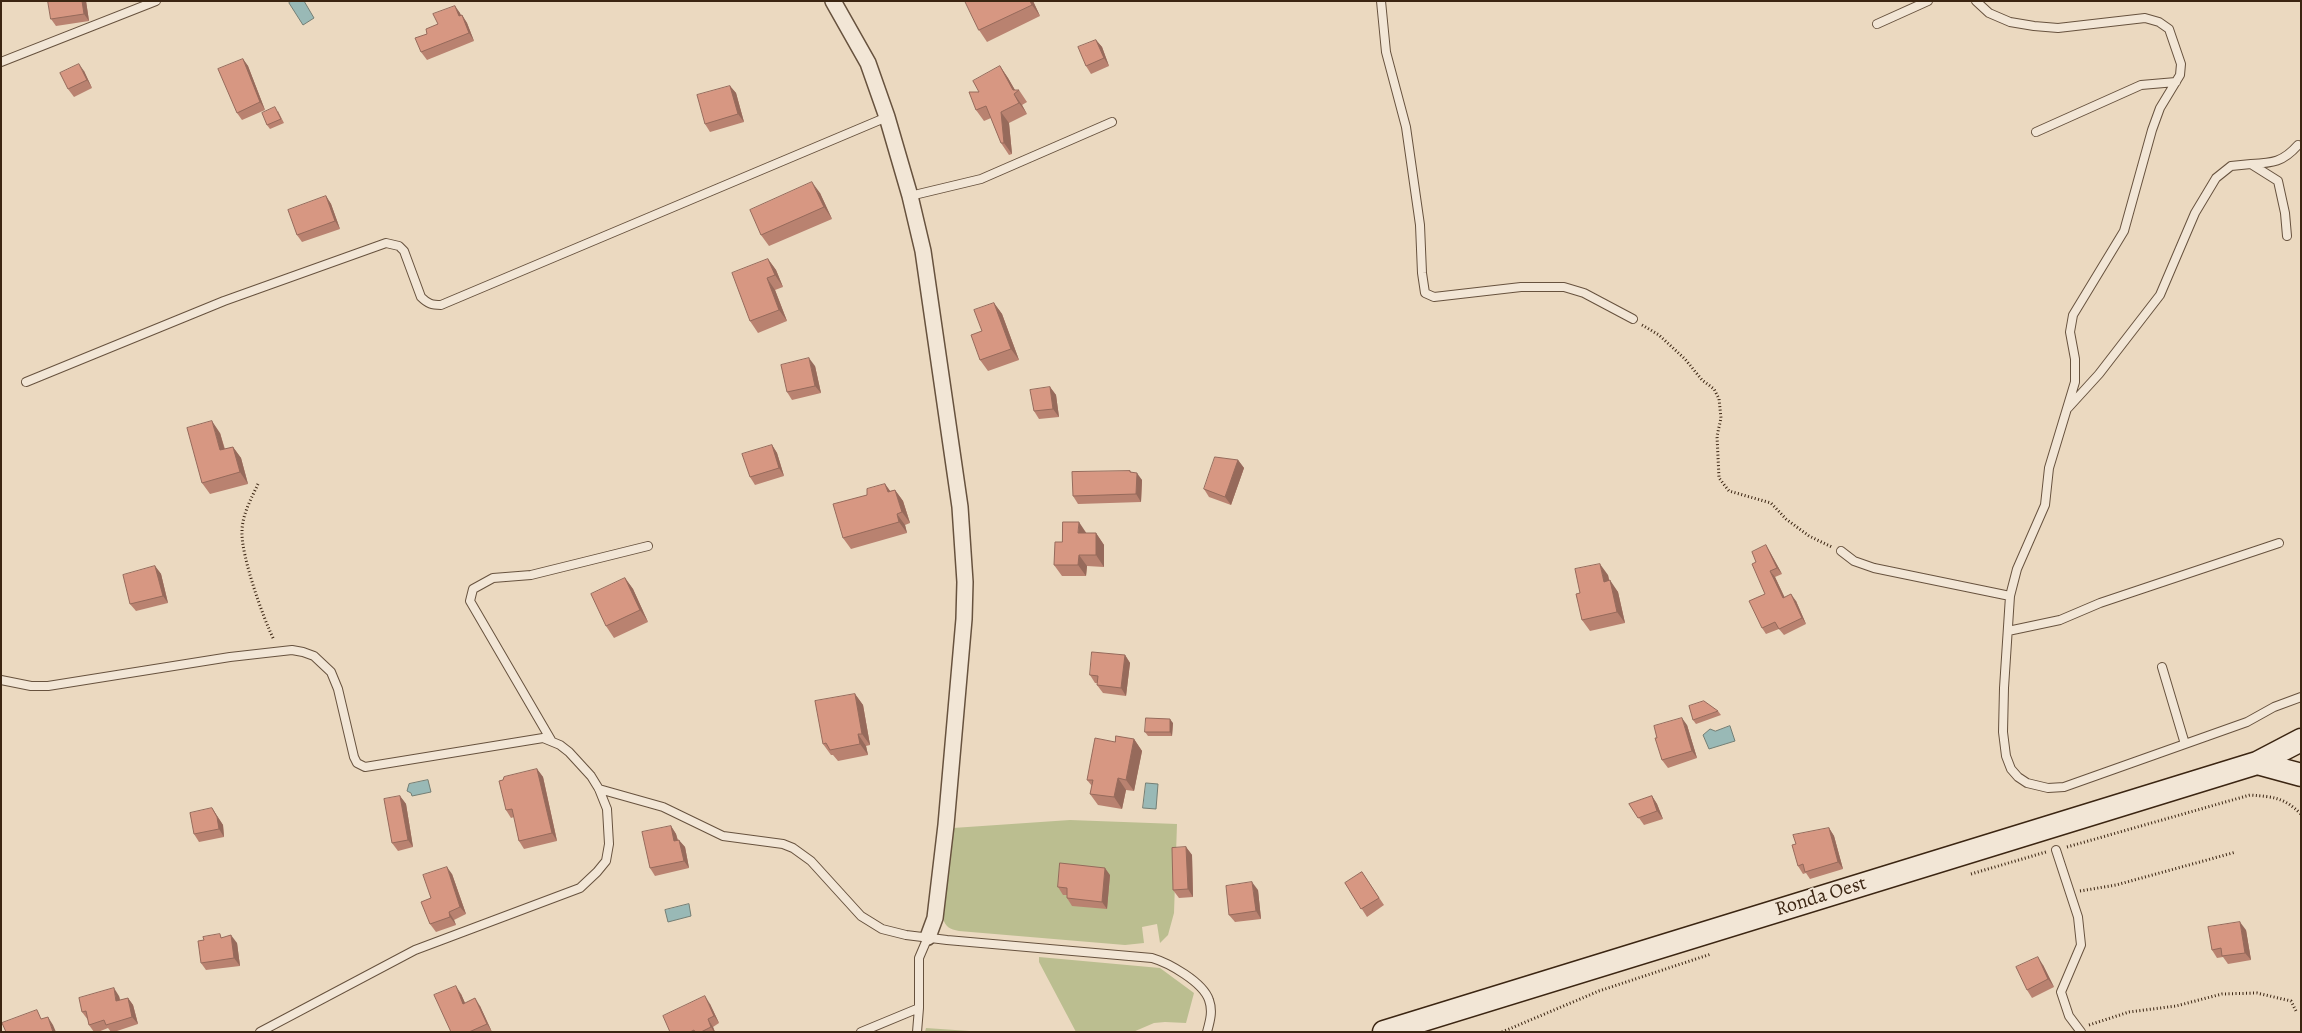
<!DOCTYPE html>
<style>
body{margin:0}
#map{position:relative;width:2302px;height:1033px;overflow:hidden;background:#ebd9c0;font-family:Alegreya,serif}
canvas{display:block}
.frame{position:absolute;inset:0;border:2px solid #3b2512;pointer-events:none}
</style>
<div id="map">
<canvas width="2302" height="1033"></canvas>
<div class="frame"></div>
</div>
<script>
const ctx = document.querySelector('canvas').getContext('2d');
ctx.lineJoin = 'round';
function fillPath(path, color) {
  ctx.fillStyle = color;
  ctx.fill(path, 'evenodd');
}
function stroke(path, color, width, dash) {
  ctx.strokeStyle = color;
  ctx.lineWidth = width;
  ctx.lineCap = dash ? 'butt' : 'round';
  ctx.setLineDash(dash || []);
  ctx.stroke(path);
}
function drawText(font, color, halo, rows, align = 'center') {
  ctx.font = font + ' Alegreya,serif';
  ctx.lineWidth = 4;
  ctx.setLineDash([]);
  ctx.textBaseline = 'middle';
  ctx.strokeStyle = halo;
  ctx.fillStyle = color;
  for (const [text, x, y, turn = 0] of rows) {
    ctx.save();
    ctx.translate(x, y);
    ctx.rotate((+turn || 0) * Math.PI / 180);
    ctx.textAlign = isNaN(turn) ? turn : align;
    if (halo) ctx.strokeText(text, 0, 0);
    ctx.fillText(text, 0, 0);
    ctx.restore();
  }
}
const green = new Path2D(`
 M1070,820L1177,824L1174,913L1168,935L1160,943L1157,924L1142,927L1144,943L1125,945L959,931C950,929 945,927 943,918L953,828Z
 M1039,957L1160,968L1194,993L1186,1023L1165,1022L1154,1023L1133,1032H1076L1039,962Z
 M926,1028L984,1032H925Z`);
const water = new Path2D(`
 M292,1H304L314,18L303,25L289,3Z
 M1730,726L1735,741L1709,749L1703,735L1710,729L1715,731Z
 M428,780L431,792L412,796L411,793L407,791L409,784Z
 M1146,783L1158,784L1156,809L1143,808Z
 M689,904L691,916L668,922L665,910Z`);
const path = new Path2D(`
 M1642,325L1659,335L1685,359L1702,380L1714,389L1719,399L1721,418L1717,436L1719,478L1729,491L1771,503L1786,519L1809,536L1832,547
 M258,484C251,499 242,515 242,532C241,555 263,618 274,640
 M2067,847L2250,795C2274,797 2283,797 2301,814
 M1971,874L2046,852
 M2080,891L2116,885L2236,852
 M2089,1025L2129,1012L2176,1006L2222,994L2257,993L2291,1001L2296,1011
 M1502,1032L1599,991L1711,954`);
const service = new Path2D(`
 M1381,1L1386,52L1406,127L1420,225L1422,273L1425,293L1434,297L1521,287H1564L1584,293L1633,319
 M1976,1L1989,13L2010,22L2034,26L2058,28L2145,18L2159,22L2169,29L2181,64L2180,75L2160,108L2152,130L2124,231L2073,315L2070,332L2075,359V382L2049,468L2045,505L2017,569L2010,596L2004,688L2003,732L2006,756L2011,769L2018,777L2027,783L2048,788L2064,787L2247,722L2274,707L2301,697
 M1877,24L1928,1
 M1,62L156,1
 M2036,132L2141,85L2176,82
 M2251,164C2273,163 2283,162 2298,145
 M910,196L981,179L1112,122
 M26,382L224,301L386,243L399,246L404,251L421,297C428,304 432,305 441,305L887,117
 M2068,408L2099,374L2160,295L2195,213L2216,178L2231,166L2251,164L2278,181L2285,213L2287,236
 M1841,551L1854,561L1874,568L2010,596
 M2008,631L2060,620L2100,603L2279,543
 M2162,667L2185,744
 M1,680L31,686H48L230,657L292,650L303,652L314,656L331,672L338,689L354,757L357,763L365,767L543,738L560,745L569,752L591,776L599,789L607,809L609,844L606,861L597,872L580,888L415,950L260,1032
 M551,740L470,601L473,589L493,578L531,575L648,546
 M599,789L663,807L723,836L783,844L793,848L811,861L861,916L882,929L906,935L947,940L1152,958C1169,963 1203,982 1209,1000C1213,1011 1210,1021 1207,1032
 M2056,850L2078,917L2081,945L2061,992L2069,1016L2081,1032
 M861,1032L919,1008V958L928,937
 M917,1032L919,1008`);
const minor = new Path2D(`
 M833,1L868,63L887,117L910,196L923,251L960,507L965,582L964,619L946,825L935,918L928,937`);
const secondary = new Path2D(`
 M2257,763L2301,775
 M1384,1032L2257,763L2301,740`);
const wall = new Path2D(`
 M48,1H86L89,21L56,26L51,19Z
 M965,1H1033L1040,16L987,42L979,30Z
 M455,6L461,15H462L467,23L474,41L427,60L421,52L427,34L438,24Z
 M1096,40L1102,47L1109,66L1091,74L1086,66Z
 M243,59L248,66L265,110L242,120L237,113Z
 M1000,66L1008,78L1015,90H1019L1027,102L1022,105L1027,114L1009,123L1012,154L1009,155L1001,143L991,118L984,121L976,110L979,92Z
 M84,71L92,88L74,97L68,89Z
 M730,86L736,93L744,122L710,132L705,124Z
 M278,111L284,123L270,129L267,125Z
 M820,193L832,219L769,246L761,235Z
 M326,196L331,204L340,229L302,242L297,235Z
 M768,259L776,270L783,287L775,290L787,321L758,333L750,321Z
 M994,303L1002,314L1019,360L988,371L980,360L982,331Z
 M815,366L821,393L792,400L787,392Z
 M1050,387L1056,395L1059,417L1039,419L1034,411Z
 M220,433L225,449L233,447L241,458L248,484L210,494L202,483Z
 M772,445L777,453L784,476L755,485L750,477Z
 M1238,460L1244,468L1231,505L1209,497L1204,489Z
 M1130,471L1142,480L1141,502L1078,504L1073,496Z
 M885,484L890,491L895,490L903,501L910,523L905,525L907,533L851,549L843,538L867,495Z
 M1087,533H1096L1104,545V567L1087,566L1086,576H1062L1054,565L1062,542Z
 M1766,545L1770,552L1782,574L1775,577L1785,598L1796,601L1806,624L1784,635L1779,629L1766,634L1762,628L1765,594Z
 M155,566L161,574L168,603L136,611L130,604Z
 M1608,575L1609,581L1618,592L1625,623L1590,631L1582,620L1580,593Z
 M625,578L633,589L648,622L614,638L606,626Z
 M1125,655L1130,663L1126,696L1103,693L1097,685L1098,683H1095L1090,675Z
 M855,694L863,705L870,745L866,746L868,755L838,761L833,755H831L823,744Z
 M1718,711L1721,715L1696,724L1693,720Z
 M1173,723L1172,736H1148L1145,732Z
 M1687,725L1697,758L1668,768L1662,760L1657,738Z
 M1134,739L1142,751L1134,791L1126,790L1122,809L1098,805L1090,794L1092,786L1087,780L1115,742Z
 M537,769L543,777L557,841L524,849L519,841L514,817L511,818L506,810Z
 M400,796L406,804L413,847L398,851L392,843Z
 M1652,796L1657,804L1663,819L1644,825L1629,804Z
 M212,808L223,825L224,837L199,842L194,834Z
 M671,826L676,834L678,840L685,847L689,868L655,876L650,868Z
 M1829,828L1834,836L1843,869L1810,879L1806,873L1803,874L1798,866Z
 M1186,847L1192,855L1193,897L1179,898L1173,890Z
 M1362,872L1384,905L1367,917L1345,883Z
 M452,874L466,914L454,920L456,925L436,932L430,924L431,898Z
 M1110,875L1107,909L1072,906L1067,898V895H1063L1058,887Z
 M1258,890L1261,919L1235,922L1229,915Z
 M2246,930L2251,960L2228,964L2223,957L2217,958L2212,950Z
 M222,937L237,943L240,966L206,970L201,963Z
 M2043,965L2054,987L2032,998L2027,990Z
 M461,994L465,1003L480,1006L492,1032H451Z
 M119,996L120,1000L128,998L133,1005L138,1024L114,1032H111L108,1028L98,1032H94L89,1025L88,1020L82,1012Z
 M710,1004L719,1023L713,1027L715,1032H670Z`);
const shadedWall = new Path2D(`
 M82,1H86L89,21L84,14Z
 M1030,1H1033L1040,16L1032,5Z
 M455,6L460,13L464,24L459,16Z
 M462,15L467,23L474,41L469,33Z
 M1096,40L1102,47L1109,66L1104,58Z
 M243,59L248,66L265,110L260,102Z
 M79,64L84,71L92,88L87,80Z
 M1000,66L1008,78L1016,92L1013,90Z
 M730,86L736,93L744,122L738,114Z
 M1014,94L1022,105L1027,114L1019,103Z
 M1001,112L1009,123L1012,154L1004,143Z
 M812,182L820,193L832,219L824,207Z
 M326,196L331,204L340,229L335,221Z
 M768,259L776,270L783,287L775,275Z
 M767,278L775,290L787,321L779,310Z
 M994,303L1002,314L1019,360L1011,349Z
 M809,358L815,366L821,393L815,386Z
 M1050,387L1056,395L1059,417L1053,409Z
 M212,421L220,433L228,462L220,450Z
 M772,445L777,453L784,476L779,468Z
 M233,447L241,458L248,484L240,472Z
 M1238,460L1244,468L1231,505L1225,497Z
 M1137,473L1142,480L1141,502L1136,494Z
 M885,484L893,495L888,492Z
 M895,490L903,501L910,523L902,512Z
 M897,514L905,525L907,533L899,522Z
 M1079,522L1087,534L1078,533Z
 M1096,533L1104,545V567L1096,555Z
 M1766,545L1770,552L1782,574L1777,568Z
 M1079,555L1087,566L1086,576L1078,565Z
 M1600,564L1608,575L1612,593L1604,582Z
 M155,566L161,574L168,603L163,596Z
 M1770,571L1775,577L1788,605L1783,598Z
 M625,578L633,589L648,622L640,610Z
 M1610,580L1618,592L1625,623L1617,612Z
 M1791,594L1796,601L1806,624L1802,618Z
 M1125,655L1130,663L1126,696L1121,688Z
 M855,694L863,705L870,745L862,734Z
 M1682,718L1687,725L1697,758L1692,751Z
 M1170,719L1173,723L1172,736L1170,732Z
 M858,734L866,746L868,755L860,744Z
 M1134,739L1142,751L1134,791L1126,780Z
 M537,769L543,777L557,841L552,833Z
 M1118,778L1126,790L1122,809L1114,797Z
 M400,796L406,804L413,847L408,840Z
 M1652,796L1657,804L1663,819L1657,811Z
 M212,808L223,825L224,837L219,829Z
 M671,826L676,834L680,849L674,841Z
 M1829,828L1834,836L1843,869L1838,862Z
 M679,840L685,847L689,868L684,861Z
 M1186,847L1192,855L1193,897L1188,889Z
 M447,867L452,874L466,914L460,907Z
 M1105,868L1110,875L1107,909L1102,902Z
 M1252,882L1258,890L1261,919L1256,911Z
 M449,912L454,920L456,925L450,917Z
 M2240,922L2246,930L2251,960L2245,953Z
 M231,935L237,943L240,966L234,958Z
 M2038,957L2043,965L2054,987L2048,979Z
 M456,986L461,994L469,1012L463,1004Z
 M114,988L119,996L122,1009L116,1001Z
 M705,996L710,1004L719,1023L714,1016Z
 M128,998L133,1005L138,1024L132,1017Z
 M475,998L480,1006L492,1032L487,1024Z
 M48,1017L53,1025L56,1032H53Z
 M708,1019L713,1027L715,1032H714L711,1027Z`);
const building = new Path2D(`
 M48,1H82L84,14L51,19Z
 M965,1H1030L1032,5L979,30Z
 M455,6L459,16L462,15L469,33L421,52L415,38L427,34L426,29L438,24L433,14Z
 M1096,40L1104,58L1086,66L1078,47Z
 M243,59L260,102L237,113L218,69Z
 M79,64L87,80L68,89L60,73Z
 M1000,66L1013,90H1019L1014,94L1019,103L1001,112L1004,143H1001L986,106L976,110L969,92H979L973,81Z
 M730,86L738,114L705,124L697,95Z
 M275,107L281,119L267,125L262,113Z
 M812,182L824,207L761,235L750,210Z
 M326,196L335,221L297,235L288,210Z
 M768,259L775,275L767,278L779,310L750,321L732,273Z
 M994,303L1011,349L980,360L971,335L982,331L974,310Z
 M809,358L815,386L787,392L781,365Z
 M1050,387L1053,409L1034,411L1030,390Z
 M212,421L220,450L233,447L240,472L202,483L187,428Z
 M772,445L779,468L750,477L742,454Z
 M1215,457L1238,460L1225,497L1204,489Z
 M1130,471V472L1137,473L1136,494L1073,496L1072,472Z
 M885,484L888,492L895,490L902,512L897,514L899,522L843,538L833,504L867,495V489Z
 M1063,522H1079L1078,533H1096V555H1079L1078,565H1054L1055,542H1062Z
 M1766,545L1777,568L1770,571L1783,598L1791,594L1802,618L1779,629L1775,622L1762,628L1749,601L1765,594L1752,564L1756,562L1752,552Z
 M1600,564L1604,582L1610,580L1617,612L1582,620L1576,594L1580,593L1575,569Z
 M155,566L163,596L130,604L123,575Z
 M625,578L640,610L606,626L591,594Z
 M1092,652L1125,655L1121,688L1097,685L1098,676L1090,675Z
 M855,694L862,734H858L860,744L830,750L826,743L823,744L815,701Z
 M1704,701L1718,711L1693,720L1689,706Z
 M1146,718L1170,719V732H1145Z
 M1682,718L1692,751L1662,760L1655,738H1657L1654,726Z
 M1116,736L1134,739L1126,780L1118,778L1114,797L1090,794L1093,780H1087L1095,738L1115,742Z
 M537,769L552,833L519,841L512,809L506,810L499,781L503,780L504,777Z
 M400,796L408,840L392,843L384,799Z
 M1652,796L1657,811L1638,818L1629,804Z
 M212,808L217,817L219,829L194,834L190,813Z
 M671,826L674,841L679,840L684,861L650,868L642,832Z
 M1829,828L1838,862L1805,872L1803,864L1798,866L1792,845L1796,844L1793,835Z
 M1186,847L1188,889L1173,890L1172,848Z
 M1060,863L1105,868L1102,902L1067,898V888L1058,887Z
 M447,867L460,907L449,912L450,917L430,924L421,902L431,898L423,875Z
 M1362,872L1379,898L1361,909L1345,883Z
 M1252,882L1256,911L1229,915L1226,886Z
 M2240,922L2245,953L2222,956L2221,948L2212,950L2208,927Z
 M220,934L221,938L231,935L234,958L201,963L198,941L204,940L203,937Z
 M2038,957L2048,979L2027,990L2016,967Z
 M456,986L463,1004L475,998L487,1024L469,1032H451L434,995Z
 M114,988L116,1001L128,998L132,1017L106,1025L104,1020L89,1025L86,1011L82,1012L79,998Z
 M705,996L714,1016L708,1019L711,1027L701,1032H695L694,1030L690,1032H670L663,1016Z
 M37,1010L41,1019L48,1017L53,1032H6L2,1023Z`);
const streetNames = [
 ["Ronda Oest",1821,897,-17]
];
fillPath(green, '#bbbe90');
fillPath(water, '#99b9b6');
stroke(water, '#737e74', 1);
stroke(service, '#67523e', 10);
stroke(minor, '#67523e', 18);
stroke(secondary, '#3b2512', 25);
stroke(path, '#3b2512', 3, [1, 2.5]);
stroke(service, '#f2e6d6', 8);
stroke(minor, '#f2e6d6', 15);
stroke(secondary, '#f2e6d6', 22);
fillPath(wall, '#b98270');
fillPath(shadedWall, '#966a5b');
fillPath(building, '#d79782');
stroke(building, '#966a5b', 1);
drawText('20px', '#3b2512', '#f2e6d6', streetNames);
</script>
